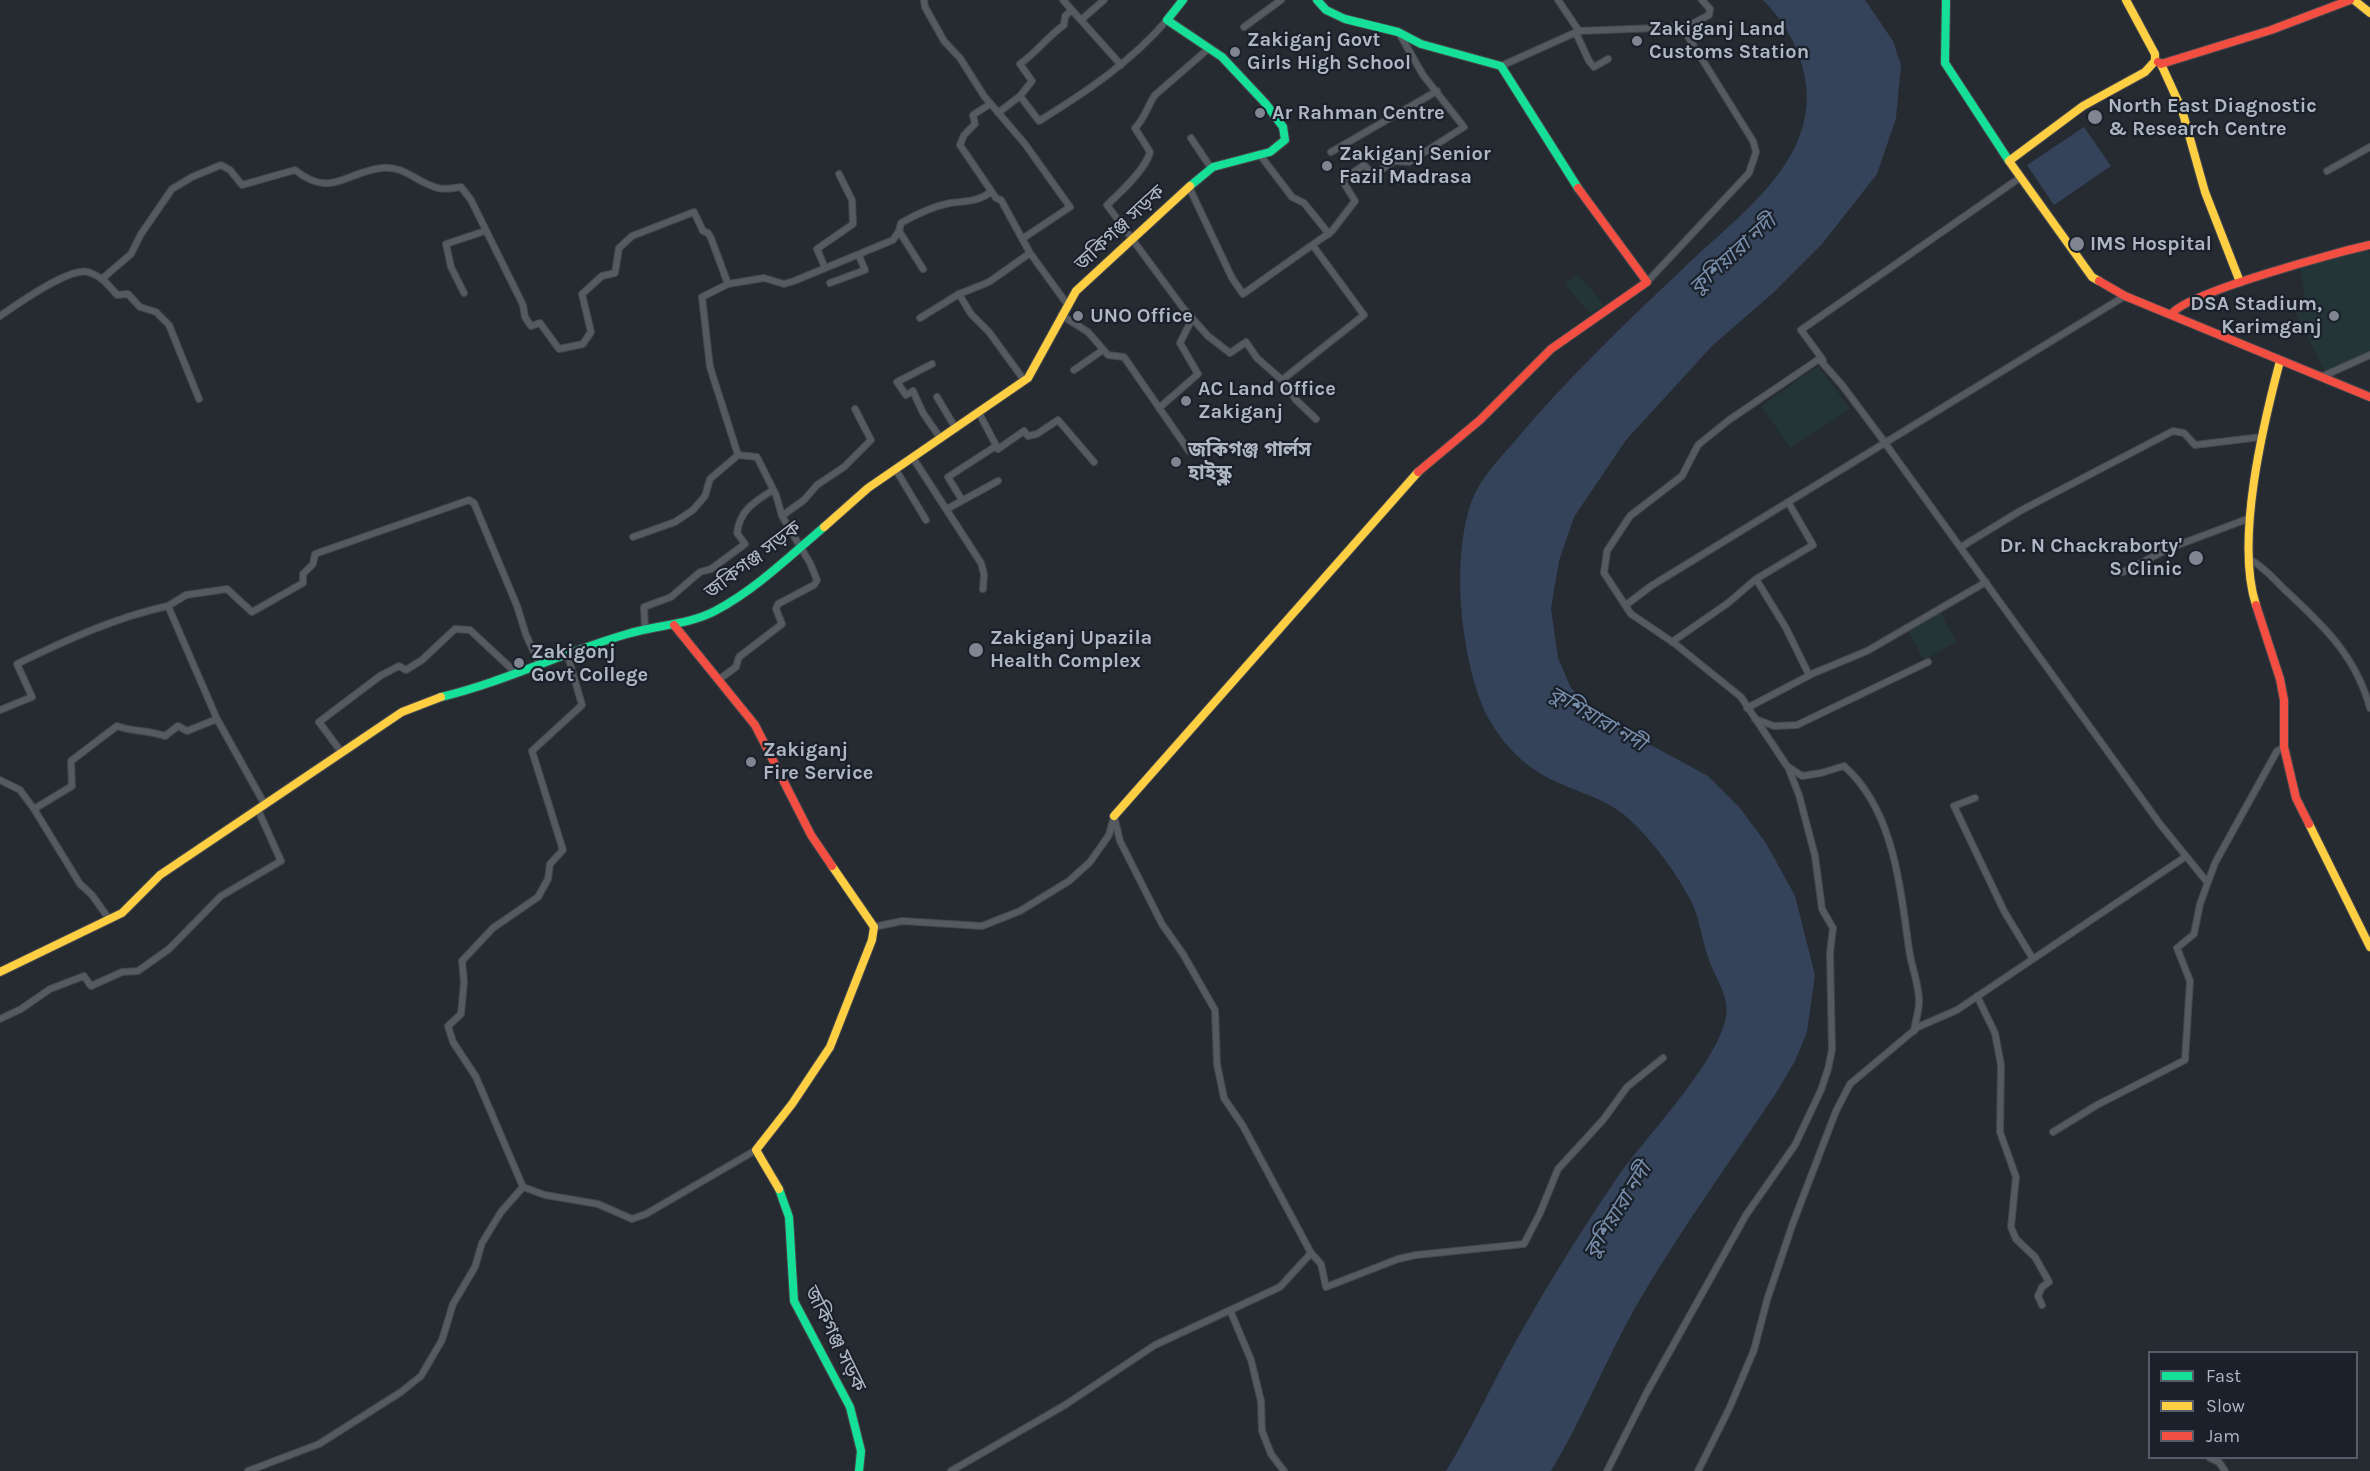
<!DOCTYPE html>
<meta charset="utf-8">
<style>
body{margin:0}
#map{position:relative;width:2370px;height:1471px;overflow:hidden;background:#262b31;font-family:Karla,sans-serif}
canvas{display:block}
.legend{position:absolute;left:2148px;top:1351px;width:210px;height:108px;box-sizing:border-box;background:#1a212b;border:2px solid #565d68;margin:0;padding:8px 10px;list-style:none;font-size:18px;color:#afb6c4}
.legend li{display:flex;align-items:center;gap:12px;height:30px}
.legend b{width:30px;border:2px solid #565d68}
</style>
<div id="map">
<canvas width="2370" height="1471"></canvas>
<ul class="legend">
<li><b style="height:8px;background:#16e098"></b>Fast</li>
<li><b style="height:8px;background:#ffcf43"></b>Slow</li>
<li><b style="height:8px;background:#f24e42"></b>Jam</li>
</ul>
</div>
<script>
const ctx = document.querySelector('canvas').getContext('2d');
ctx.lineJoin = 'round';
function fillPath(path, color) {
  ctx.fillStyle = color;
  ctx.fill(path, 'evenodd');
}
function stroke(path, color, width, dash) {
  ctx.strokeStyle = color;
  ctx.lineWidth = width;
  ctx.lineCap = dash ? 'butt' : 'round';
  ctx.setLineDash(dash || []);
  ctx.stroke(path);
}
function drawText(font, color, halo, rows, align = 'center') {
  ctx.font = font + ' Karla,"Noto Sans Bengali",sans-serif';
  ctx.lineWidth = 4.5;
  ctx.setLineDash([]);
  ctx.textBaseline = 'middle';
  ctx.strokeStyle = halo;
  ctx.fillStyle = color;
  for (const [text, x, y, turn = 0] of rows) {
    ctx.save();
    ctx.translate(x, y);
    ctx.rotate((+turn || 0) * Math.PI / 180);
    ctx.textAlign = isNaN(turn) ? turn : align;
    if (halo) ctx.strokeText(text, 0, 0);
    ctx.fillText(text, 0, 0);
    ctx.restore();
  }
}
const green = new Path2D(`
 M2359,250L2370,252V351L2325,372L2294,309L2305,296L2300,265Z
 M1578,274L1604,305L1590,313L1565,285Z
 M1818,366L1850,409L1790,448L1761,406Z
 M1940,611L1956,642L1924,660L1907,630Z`);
const water = new Path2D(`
 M1763,0H1865L1893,41L1901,65L1896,118L1877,174L1822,244L1773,293L1713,345L1626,440L1574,517L1559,561L1551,608L1558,658L1571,688L1599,717L1708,776L1739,807L1766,843L1795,896L1815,975L1807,1032L1795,1061L1778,1090C1730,1162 1678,1233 1635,1308C1605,1361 1583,1418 1551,1471H1446C1468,1435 1486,1397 1506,1359C1539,1299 1576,1238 1615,1181C1644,1138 1716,1066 1726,1017C1730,995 1714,977 1708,957C1702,940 1700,921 1693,905C1677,873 1654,842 1628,818C1600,793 1562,790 1532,768C1511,753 1492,729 1482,705C1460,648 1451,558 1472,500C1480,479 1499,459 1514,442C1568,377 1630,319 1691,261C1745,210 1825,154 1803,69C1796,42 1783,20 1763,0Z
 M2084,127L2111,166L2054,205L2027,165Z`);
const street = new Path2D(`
 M924,0L925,7L944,41L960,58L984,96L1025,144L1070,207L1022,239
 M1063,0L1121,65
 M1558,0L1579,31
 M1081,20L1104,0
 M1244,27L1281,0
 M1682,27L1688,26L1709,15L1710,9L1702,0
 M1576,33L1589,61L1594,67L1608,59
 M1208,49L1155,95C1147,107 1145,118 1135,128L1150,152C1146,169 1120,193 1107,205L1183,308L1208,336L1230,353L1246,342L1257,358L1282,380
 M1501,66L1579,31L1682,27L1753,141L1756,152L1749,173L1647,282
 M1020,96L1039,121C1086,92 1131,62 1167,20
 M990,104L973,115L975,124L964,135L960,145L996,198L1001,200L1030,253L1067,304
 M998,113L1020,96L1032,81L1020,64C1037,52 1047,37 1064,25L1065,16L1072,10
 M1191,138L1211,168
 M1331,152L1437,91
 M1260,155L1292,197L1304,203L1329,234
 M2327,171L2370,147
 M1189,187L1232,278L1243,294L1332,231L1355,201L1342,180L1364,165L1374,175L1394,161L1409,162L1464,127L1423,75L1399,33
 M899,231L923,269
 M1314,247L1364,315L1282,380L1296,400L1316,419
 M825,268L817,249L853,224L852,200L839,174
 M103,278L131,254L141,234L172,189L192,177L221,165L230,170L242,185L295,170C331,199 345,172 382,168C404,165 417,183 438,188C445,190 454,188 461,187L471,200L523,305L525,317L531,326L540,323L559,349L583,344L591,332L582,294L602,276L615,273L619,248L632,236L694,212L703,231L708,233L711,238L728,284L764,278L784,284L794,281L893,240L899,231L901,223C915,215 935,206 950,203C967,201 977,202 991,192
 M830,283L865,270L859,256
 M728,284L702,297L710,367L738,455
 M464,293L451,267L446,244L485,231
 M959,294L971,314L989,332L1024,380
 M1061,315L1088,332L1108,355L1124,357L1189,451
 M0,316C16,305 69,267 88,272C101,276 108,284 117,295L128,294L140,307L156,312L169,325L199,399
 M920,318L959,294L989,282L1030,253
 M1823,360L1801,330L2021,177
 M932,364L897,382L906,395L913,391L923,413L941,439
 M1074,370L1103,350
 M2321,377L2370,355
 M937,397L956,429
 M1159,408L1198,374L1180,343L1192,319
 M979,413L998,449L1024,431L1028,436L1037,434L1058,420L1094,462
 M1885,443L2160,824L2207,882
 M1886,444L1842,385L1819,359L1729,420L1698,445L1682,476L1630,516L1607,551L1604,573L1631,614L1674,643L1741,697L1787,766L1802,776L1821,773L1844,766C1894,810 1900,887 1909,949C1911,966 1920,987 1919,1003C1919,1012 1915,1022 1914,1031
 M913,458L981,563L984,574L983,589
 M896,470L926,520
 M962,500L948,477L996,446
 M1788,502L1813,545L1756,579L1786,628L1809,675
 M947,509L998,481
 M782,516L804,500L817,485L844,467L871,440L855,409
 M633,537L675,522L693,510L705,496L710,479L738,455L757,457L776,495L782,516L810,563L817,580L814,585L778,604L776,609L782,624L739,657L736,667L718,680
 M1961,547L2020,511L2173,431L2184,433L2195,445L2261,437
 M2249,559C2263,566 2274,579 2284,589C2323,625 2356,656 2370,708
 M2123,572L2170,548L2250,518
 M1626,605L1651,586L2125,296
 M168,606L186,595L227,589L252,612L303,583V574L313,564L315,554L469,500L474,503L517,606L526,635L539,663
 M645,630L644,607L671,597L700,572L711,569L745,544L737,533C740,510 754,502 773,490
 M1672,642L1728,603L1756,579
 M1747,708L1814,673L1867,651L1986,582
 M0,710L32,697L17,664C64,641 116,617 168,606L217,719L265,805
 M1755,719L1774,726L1797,725L1928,662
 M342,753L319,722L380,676L399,666L406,670L422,660L455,629L470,630L515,672
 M0,780L20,790L34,809L80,884L92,895L109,919
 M1975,798L1954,806L2004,911L2033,959
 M34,809L72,786L71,761L117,726C133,732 148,730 165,736L178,726L187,731L217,719
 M874,927L902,921L982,926L1020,911L1069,881L1090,862L1109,835L1114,816
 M1977,996L1995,1033L2001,1065L2000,1132L2016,1177L2011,1227L2016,1239L2035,1257L2049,1282L2042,1287L2038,1296L2042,1305
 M0,1019L21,1009L50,989L84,976L91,986L122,972L138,971L169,949L221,896L281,861L258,810
 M2053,1132L2097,1105L2185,1060L2190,981L2177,948L2194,934L2200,904L2215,863L2277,751L2284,747
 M523,1187L476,1077L453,1042L448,1026L461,1014L464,982L462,961L493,928L538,897L548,879L550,864L563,850L532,751L582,705L567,653
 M1311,1253L1321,1264L1326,1287L1398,1259L1416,1255L1524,1244L1540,1213L1558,1169L1603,1120L1627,1087L1663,1058
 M1230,1310L1251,1360L1261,1401L1262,1431L1271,1454L1284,1471
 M2210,1458L2219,1462L2225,1471
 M248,1471L319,1444L401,1392L421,1376L442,1340L453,1304L475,1267L482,1243L501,1212L523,1187L545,1195L598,1204L632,1219L646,1214L756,1150
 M951,1471L1065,1405L1155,1345L1280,1287L1311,1253L1243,1126L1224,1098L1217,1064L1215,1010L1183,954L1162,924L1120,841L1114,816
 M1607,1471L1647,1392L1746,1215L1795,1145L1821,1090L1828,1069L1832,1050L1830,953L1833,928L1822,909L1815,856L1799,795L1788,767
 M1698,1471L1729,1409L1754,1350L1767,1300L1793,1223L1836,1111L1850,1084L1918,1027L1957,1010L2185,857`);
const fast = new Path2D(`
 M1183,0L1167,20L1222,57L1266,104L1283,127L1285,140L1270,152L1213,167L1190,186
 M1317,0L1326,10L1345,19L1398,32L1421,44L1501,66L1578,188
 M1946,0L1945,63L2009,161
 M441,697C504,682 564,652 627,634C656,625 688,625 715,611C755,590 790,556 824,527
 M779,1189L789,1217L794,1301L850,1407L861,1451L859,1471`);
const slow = new Path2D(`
 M2354,0L2370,13
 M2161,64L2182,110L2205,192L2240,282
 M2099,281L2092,277L2009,161L2083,106L2145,72L2155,61V54L2126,0
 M824,527L868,488L1028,378L1076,291L1190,186
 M2256,605C2235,541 2263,425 2280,361
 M1114,816L1418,472
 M2309,824L2370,947
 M0,972L122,913L160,875L402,712L441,697
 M779,1189L756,1150L792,1104L830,1047L872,940L874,927L832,866`);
const jam = new Path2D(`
 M2158,62L2161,64L2271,30L2350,0
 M2099,281L2125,296L2370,397
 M2172,314C2183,294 2341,251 2370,245
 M1418,472L1480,420L1551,349L1647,282L1578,188
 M2256,605L2280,679L2284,700V747L2296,798L2309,824
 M674,625L755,725L811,835L832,866`);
const markers = [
 [1637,41,6,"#7f8591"],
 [1235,52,6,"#7f8591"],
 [1260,113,6,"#7f8591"],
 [2095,117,8,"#7f8591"],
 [1327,166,6,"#7f8591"],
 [2077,244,8,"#7f8591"],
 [1078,316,6,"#7f8591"],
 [2334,316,6,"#7f8591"],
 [1186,401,6,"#7f8591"],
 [1176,462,6,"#7f8591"],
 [2196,558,8,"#7f8591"],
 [976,650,8,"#7f8591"],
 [519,663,6,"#7f8591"],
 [751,762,6,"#7f8591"]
];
const poiNames = [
 ["Zakiganj Land",1649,29],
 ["Customs Station",1649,52],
 ["Zakiganj Govt",1247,40],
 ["Girls High School",1247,63],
 ["North East Diagnostic",2108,106],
 ["& Research Centre",2108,129],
 ["Ar Rahman Centre",1272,113],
 ["Zakiganj Senior",1339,154],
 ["Fazil Madrasa",1339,177],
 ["IMS Hospital",2090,244],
 ["DSA Stadium,",2322,304,"right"],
 ["Karimganj",2322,327,"right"],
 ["UNO Office",1090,316],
 ["AC Land Office",1198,389],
 ["Zakiganj",1198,412],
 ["জকিগঞ্জ গার্লস",1188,450],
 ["হাইস্কুল",1188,473],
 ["Dr. N Chackraborty'",2182,546,"right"],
 ["S Clinic",2182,569,"right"],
 ["Zakiganj Upazila",990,638],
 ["Health Complex",990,661],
 ["Zakigonj",531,652],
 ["Govt College",531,675],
 ["Zakiganj",763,750],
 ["Fire Service",763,773]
];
const streetNames = [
 ["জকিগঞ্জ সড়ক",1120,228,-43],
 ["জকিগঞ্জ সড়ক",753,560,-37],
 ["জকিগঞ্জ সড়ক",835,1339,64]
];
const waterNames = [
 ["কুশিয়ারা নদী",1733,255,-42],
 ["কুশিয়ারা নদী",1597,719,30],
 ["কুশিয়ারা নদী",1618,1211,-58]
];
fillPath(green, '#243537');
fillPath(water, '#344359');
stroke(street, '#44474c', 8);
stroke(fast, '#44474c', 10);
stroke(slow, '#44474c', 10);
stroke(jam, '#44474c', 10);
stroke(street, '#555960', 6);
stroke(fast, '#16e098', 8);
stroke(slow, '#ffcf43', 8);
stroke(jam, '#f24e42', 8);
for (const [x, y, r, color] of markers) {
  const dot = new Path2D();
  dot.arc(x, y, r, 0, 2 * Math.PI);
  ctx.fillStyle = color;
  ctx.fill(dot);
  stroke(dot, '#1a212b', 2);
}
drawText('bold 20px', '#afb6c4', '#1a212b', poiNames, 'left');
drawText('20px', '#afb6c4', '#1a212b', streetNames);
drawText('italic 21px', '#788daa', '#1a212b', waterNames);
</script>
